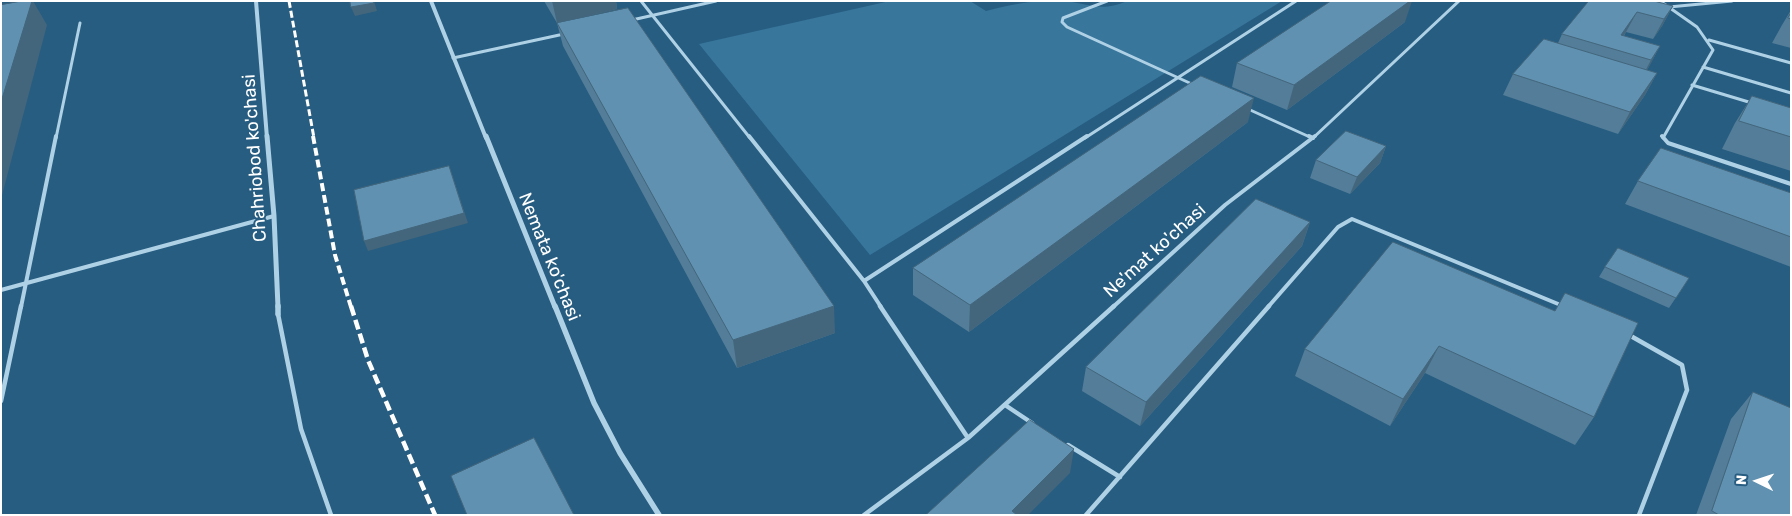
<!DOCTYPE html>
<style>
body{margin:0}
#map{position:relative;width:1792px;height:516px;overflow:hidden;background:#275d81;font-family:Rubik,sans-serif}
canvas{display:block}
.frame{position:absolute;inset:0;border:2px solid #fff;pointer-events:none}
.north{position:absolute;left:1732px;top:456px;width:50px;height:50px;-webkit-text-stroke:4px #275d81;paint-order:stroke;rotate:274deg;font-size:14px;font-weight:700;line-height:20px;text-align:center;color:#fff}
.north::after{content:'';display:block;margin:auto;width:18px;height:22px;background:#fff;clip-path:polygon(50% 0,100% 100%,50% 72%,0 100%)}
</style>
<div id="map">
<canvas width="1792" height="516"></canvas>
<div class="frame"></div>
<div class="north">N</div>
</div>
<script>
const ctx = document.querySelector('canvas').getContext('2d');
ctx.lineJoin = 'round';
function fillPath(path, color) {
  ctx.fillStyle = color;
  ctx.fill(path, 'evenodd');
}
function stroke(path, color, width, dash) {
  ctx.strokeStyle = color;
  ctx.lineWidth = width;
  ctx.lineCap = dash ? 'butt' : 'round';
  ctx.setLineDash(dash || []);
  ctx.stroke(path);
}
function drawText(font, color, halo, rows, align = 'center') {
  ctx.font = font + ' Rubik,sans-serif';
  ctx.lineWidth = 4;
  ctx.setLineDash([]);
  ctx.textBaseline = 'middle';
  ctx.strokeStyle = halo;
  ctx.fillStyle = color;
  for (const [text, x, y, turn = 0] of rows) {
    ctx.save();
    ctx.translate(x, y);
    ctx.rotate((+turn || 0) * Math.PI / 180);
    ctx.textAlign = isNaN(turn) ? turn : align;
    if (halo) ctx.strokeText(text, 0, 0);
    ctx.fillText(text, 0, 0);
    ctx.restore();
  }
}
const green = new Path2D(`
 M890,1H970L986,11C1013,4 1034,0 1063,1C1090,3 1100,13 1127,1H1282L870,255L699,44Z`);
const serviceFar2 = new Path2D(`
 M641,1L750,138
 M1107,1L1063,18L1062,22L1067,27L1194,85
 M1660,1L1697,27L1713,50L1663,138
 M1669,7L1732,1
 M632,20L716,1
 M1709,40L1791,63
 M453,58L564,34
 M1703,67L1791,93
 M1692,85L1752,103
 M1248,109L1312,138
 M56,138L80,23
 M1085,138L1296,1
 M1313,138L1459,1`);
const serviceFar1 = new Path2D(`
 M749,136L864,281L881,307
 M1309,136L1313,138
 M1662,136L1668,143L1791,184
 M864,281L1087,136
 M1,290L274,216
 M21,307L56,136
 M1113,307L1225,205L1315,136
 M1268,307L1338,227L1352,219L1563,306`);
const service = new Path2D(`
 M880,306L968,438
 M278,314L301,429L331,515
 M1629,335L1682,365L1687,390L1639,515
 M1,401L21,306
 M1005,405L1032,423
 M1068,445L1120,477
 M864,515L968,438L1114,306
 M1086,515L1269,306`);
const minorFar2 = new Path2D(`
 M256,1L267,138
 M431,1L486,138`);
const minorFar1 = new Path2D(`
 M267,136L274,216L278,307
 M486,136L555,307`);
const minor = new Path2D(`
 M278,306V314
 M555,306L594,403L620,453L659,515`);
const railFar2 = new Path2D(`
 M289,1L314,138`);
const railFar1 = new Path2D(`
 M313,136L335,255L351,307`);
const rail = new Path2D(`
 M351,306L368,360L435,515`);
const wall = new Path2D(`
 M544,1H616L617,9L557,23Z
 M1589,1L1673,6L1662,26L1653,39L1626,32L1624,36L1660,46L1647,70L1657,73L1645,95L1618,134L1503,95L1513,74L1558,43L1562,34Z
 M1791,10V48L1772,43L1782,25Z
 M1405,22L1287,110L1232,87L1237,63Z
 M557,23L835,333L737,368L563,46Z
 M1752,96L1791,108V171L1722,149L1735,123Z
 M1248,122L969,332L913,295V268Z
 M1386,146L1380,163L1350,194L1310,178L1316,160Z
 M1638,181L1791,193V267L1625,204Z
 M1310,222L1302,246L1140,426L1082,391L1086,367Z
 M1393,242L1594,417L1575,445L1425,373L1390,426L1295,376L1305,349Z
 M1605,267L1689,278L1669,308L1599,277Z
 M1753,392L1791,515H1696L1731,419Z`);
const shadedWall = new Path2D(`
 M32,1H33L47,25L1,199V102Z
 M374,1L377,11L355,16L351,7Z
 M552,1H616L617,9L557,23Z
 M1410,1H1412L1405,22L1287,110L1294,85Z
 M1673,6L1662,26L1653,39L1664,19Z
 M1637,12L1626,32L1615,49L1621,35Z
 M1660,46L1649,67L1640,81L1651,60Z
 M1657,73L1645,95L1618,134L1630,112Z
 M1254,98L1248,122L969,332L970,305Z
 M1386,146L1380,163L1350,194L1357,177Z
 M449,166L468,223L368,251L364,241Z
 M1310,222L1302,246L1140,426L1146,402Z
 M834,306L835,333L737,368L733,340Z
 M1439,346L1425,373L1390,426L1403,399Z
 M1074,449L1070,473L1028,515H1011L1012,511Z`);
const building = new Path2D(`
 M22,1H32L1,102V5Z
 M350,1H373L374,3L351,7Z
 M1331,1H1410L1294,85L1237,63Z
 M1589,1H1654L1673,6L1664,19L1637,12L1621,35L1660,46L1651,60L1562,34Z
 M628,8L834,306L733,340L557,23Z
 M1791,13V19L1788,18Z
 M1544,39L1657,73L1630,112L1513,74Z
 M1201,76L1254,98L970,305L913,268Z
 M1752,96L1791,108V137L1739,121Z
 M1346,131L1386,146L1357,177L1316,160Z
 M1661,148L1791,193V237L1638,181Z
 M449,166L464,213L364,241L354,190Z
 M1256,199L1310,222L1146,402L1086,367Z
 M1393,242L1555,311L1565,293L1638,323L1594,417L1439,346L1403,399L1305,349Z
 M1618,248L1689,278L1676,298L1605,267Z
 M1753,392L1791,408V515H1719L1712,511Z
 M1030,420L1074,449L1012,511L1017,515H926Z
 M534,438L574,515H467L451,476Z`);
const streetNames = [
 ["Chahriobod ko'chasi",255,158,-94],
 ["Ne'mat ko'chasi",1155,251,-42],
 ["Nemata ko'chasi",549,257,68]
];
fillPath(green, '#38769c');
stroke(serviceFar2, '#afd1e6', 3);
stroke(serviceFar1, '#afd1e6', 4);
stroke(service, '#afd1e6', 4.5);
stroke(minorFar2, '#afd1e6', 4);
stroke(minorFar1, '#afd1e6', 5);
stroke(minor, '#afd1e6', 5.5);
stroke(railFar2, '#fff', 3, [7, 3]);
stroke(railFar1, '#fff', 4, [8, 4]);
stroke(rail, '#fff', 4.5, [10, 4.5]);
fillPath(wall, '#537d98');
fillPath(shadedWall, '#43667c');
fillPath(building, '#6091b1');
stroke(building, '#43667c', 1);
drawText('18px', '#fff', '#275d81', streetNames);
</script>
